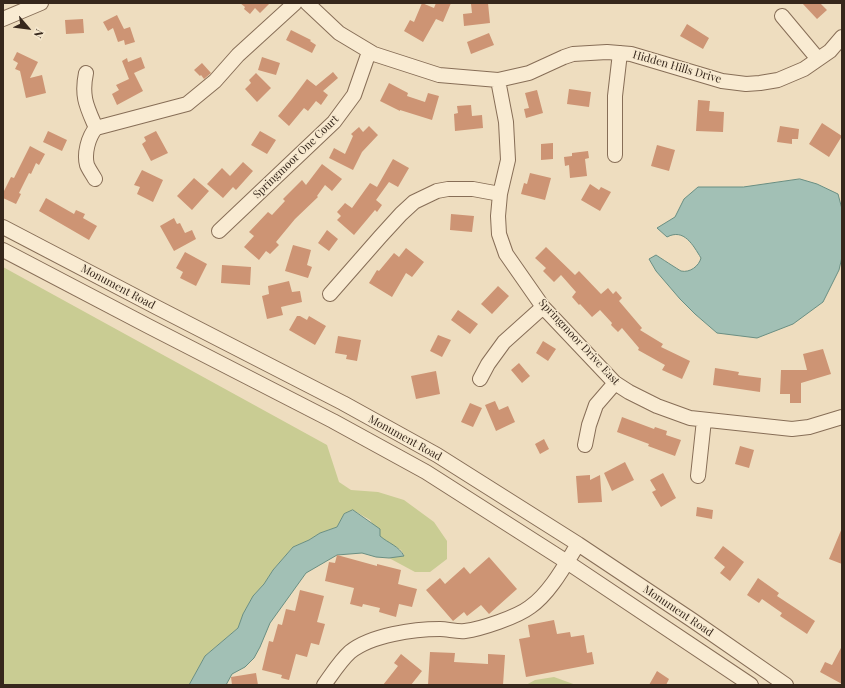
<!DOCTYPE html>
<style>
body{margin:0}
#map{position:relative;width:845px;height:688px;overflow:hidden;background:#eeddbf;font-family:"Playfair Display",serif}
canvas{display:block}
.frame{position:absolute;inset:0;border:4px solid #36271c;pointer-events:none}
.north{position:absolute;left:8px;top:8px;width:40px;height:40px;-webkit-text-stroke:3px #f6e8ce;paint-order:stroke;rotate:118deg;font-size:11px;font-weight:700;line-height:16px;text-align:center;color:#36271c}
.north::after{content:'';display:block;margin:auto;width:14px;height:18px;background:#36271c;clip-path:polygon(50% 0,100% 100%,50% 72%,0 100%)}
</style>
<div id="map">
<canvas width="845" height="688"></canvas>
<div class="frame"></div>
<div class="north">N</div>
</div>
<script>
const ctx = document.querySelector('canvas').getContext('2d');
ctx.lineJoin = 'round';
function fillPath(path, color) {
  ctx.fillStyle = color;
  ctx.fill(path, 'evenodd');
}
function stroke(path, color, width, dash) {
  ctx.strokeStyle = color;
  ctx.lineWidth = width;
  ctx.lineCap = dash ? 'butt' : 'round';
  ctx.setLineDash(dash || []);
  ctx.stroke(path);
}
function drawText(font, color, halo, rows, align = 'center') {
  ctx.font = font + ' "Playfair Display",serif';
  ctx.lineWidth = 3;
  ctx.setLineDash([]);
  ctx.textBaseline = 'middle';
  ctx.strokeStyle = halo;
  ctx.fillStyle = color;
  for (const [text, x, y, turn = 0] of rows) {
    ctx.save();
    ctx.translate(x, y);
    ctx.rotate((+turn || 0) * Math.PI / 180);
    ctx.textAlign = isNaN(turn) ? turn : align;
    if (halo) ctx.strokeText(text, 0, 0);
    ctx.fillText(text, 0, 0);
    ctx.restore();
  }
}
const green = new Path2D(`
 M3,267L327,445L339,482L351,490L378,492L404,500L434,522L447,541V559L430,572H415L389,558L404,555L401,550L385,541L380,536L370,520L353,510L344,514L337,527L320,533L309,540L293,547L273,570L264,584L253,596L243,614L238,628L205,656L189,685H3Z
 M554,677L576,685H526L535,680Z`);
const water = new Path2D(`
 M800,179L817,184L838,194L842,209V257L839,270L823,302L793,324L757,338L717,333L695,314L680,299L656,271L649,259L656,255C659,257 679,270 681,271C690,273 699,266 701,258C693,245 684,228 667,237L657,228L675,217L684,199L698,187H743Z
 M353,510L380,529V536C388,543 399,546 404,556L389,558L376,557L362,553L337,555L306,573L270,623L260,647L254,658L245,667L232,674L226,685H189L205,656L238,628L243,614L253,596L264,584L273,570L293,547L309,540L320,533L337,527L344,514Z`);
const building = new Path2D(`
 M240,3H270L260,13L255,8L250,14L244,9L245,7Z
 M422,3L434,8L436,3H451L443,22L436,19L423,42L404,31L410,20L414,22Z
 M488,3L490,23L464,26L463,14L472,13L471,4Z
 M802,3H820L827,10L817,19Z
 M117,15L124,29L130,27L135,42L125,45L124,40L118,42L113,28L108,31L103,22Z
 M83,19L84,33L66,34L65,20Z
 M687,24L709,38L703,49L680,36Z
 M291,30L311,40L310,41L316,45L312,53L286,40Z
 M489,33L494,45L471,54L467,42Z
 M17,52L38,62L30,78L42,75L46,93L26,98L20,71L15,69L18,63L13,60Z
 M141,57L145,68L134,73L143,91L117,105L112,94L119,90L116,85L129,79L122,61L127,58L128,62Z
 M262,57L280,63L276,75L258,70Z
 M202,63L211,73L204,79L201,75L200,76L194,70Z
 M333,72L338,78L323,91L328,95L321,105L316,101L308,111L304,108L289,126L278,116L292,99L307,79L316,86Z
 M256,73L271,88L257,102L245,89L251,83L249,80Z
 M389,83L408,93L407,96L425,102L428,93L439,96L432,120L400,110V111L380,101Z
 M569,89L591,92L589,107L567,104Z
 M537,90L543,113L526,118L524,109L529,108L525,93Z
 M698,100L710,101L709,111L724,112L723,132L696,131Z
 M471,105L472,116L482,115L483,128L455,131L454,114L458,113L457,106Z
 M822,123L842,136L829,157L809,144Z
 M369,126L378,135L362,152L353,170L329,158L334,148L345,154L353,136L351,134L359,127L363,132Z
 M780,126L799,129L798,139H792V144L777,142Z
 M48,131L67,140L62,151L43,142Z
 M156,131L168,153L151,161L142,144L146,141L144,137Z
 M260,131L276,140L267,154L251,145Z
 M553,143V159L541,160V144Z
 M657,145L675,150L669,171L651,166Z
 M30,146L45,154L39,165L36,163L31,174L29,173L19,193L21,194L16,204L3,198V193L11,177L14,178Z
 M588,151L589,158L585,159L587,176L570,178L569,165L565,166L564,157L572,156V153Z
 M393,159L409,168L398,187L389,182L376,200L382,205L377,212L375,210L354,235L337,220L341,216L337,212L345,203L352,208L370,183L377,187Z
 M243,162L253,171L236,190L233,187L223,198L207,184L222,168L230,176Z
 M322,164L342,179L332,191L325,185L317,196L318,197L295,219L276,242L279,245L270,254L266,251L259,260L244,247L254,236L249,232L268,212L272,215L285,201L283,199L302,180L306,185Z
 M142,170L163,180L153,202L137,194L140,187L134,185Z
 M530,173L551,178L545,200L521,194L524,183L527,184Z
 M194,178L209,191L192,210L177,196Z
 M590,184L599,190L601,187L611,192L600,211L581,200Z
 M46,198L74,214L76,210L85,214L83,218L97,226L89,240L39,211Z
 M451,214L474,216L472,232L450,230Z
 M174,218L177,224L180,223L185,233L192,230L196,239L174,251L160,226Z
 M327,230L338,239L329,251L318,243Z
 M293,245L311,250L307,265L312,267L308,278L285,271Z
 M546,247L575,275L579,271L601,294L608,288L613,294L616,291L622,298L619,301L642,328L640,330L663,344L661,347L690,361L682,379L662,370L665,365L638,350L639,348L622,328L618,332L611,325L612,323L600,310L592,317L580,304L579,305L572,297L576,292L561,275L554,282L543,271L546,268L535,258Z
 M406,248L424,262L412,277L406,273L392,297L369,283L377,270L379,271L394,253L399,257Z
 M185,252L207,264L196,286L180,278L183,272L176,268Z
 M222,265L251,267L250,285L221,283Z
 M289,281L292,292L300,291L302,302L281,307L283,315L267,319L262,296L269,294L268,286Z
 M498,286L509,296L492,314L481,304Z
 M458,310L478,324L470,334L451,320Z
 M297,316H300L307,320L309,316L326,326L315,345L289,330Z
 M438,335L451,340L442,357L430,351Z
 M338,336L361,340L357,361L346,359L347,355L335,353Z
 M543,341L556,349L548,361L536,353Z
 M823,349L831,374L801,383V403H790V394H780L781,370H807L803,354Z
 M519,363L530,376L522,383L511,370Z
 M715,368L739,372L738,375L761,378L760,392L713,385Z
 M436,371L440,394L416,399L411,376Z
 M495,401L499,410L508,406L515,422L496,431L485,405Z
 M470,403L482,408L473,427L461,422Z
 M622,417L654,429L655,427L667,431L666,435L681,440L675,456L648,446L649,444L617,432Z
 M544,439L549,449L540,454L535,444Z
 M740,446L754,450L749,468L735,464Z
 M625,462L634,480L612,491L604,473Z
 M663,473L676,498L661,507L652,492L656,490L650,480Z
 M590,475V480L600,475L602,502L578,503L576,476Z
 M697,507L713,510L712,519L696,516Z
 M842,528V564L829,559Z
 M723,546L744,562L730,581L720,573L725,567L714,558Z
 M337,555L377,566V564L401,570L398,584L417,589L412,607L399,604L396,617L379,612L380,608L363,604L362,607L350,604L354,588L325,581L329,562L335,563Z
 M489,557L517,589L489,614L481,605L467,616L464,612L453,621L426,590L440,578L445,584L464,567L470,574Z
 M758,578L779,593L777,596L815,621L807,634L780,616L782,613L762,599L759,603L747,595Z
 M300,590L324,596L317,622L325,624L319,645L311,643L307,657L296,654L289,680L281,678L282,675L262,670L269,641L273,642L278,624L282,625L286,609L295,611Z
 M554,620L557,634L570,632L571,637L584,635L587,653L592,652L594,664L526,677L519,639L530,637L528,625Z
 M842,646V684L820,672L825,662L832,665Z
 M430,652L455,653L454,662L488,664V654L505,655L503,685H428Z
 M401,654L422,671L411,685H383L398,666L394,663Z
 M657,671L669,679L666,685H649Z
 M256,673L258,685H232L231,677Z`);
const minor = new Path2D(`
 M307,3L339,33L374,54L439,75L498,80L529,73L564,57L573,54L607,52L631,54L722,81L746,84L760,83L778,80L804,69L830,51L842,37
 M782,16L818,59
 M3,19L41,3
 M86,73C81,97 87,107 96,128
 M498,80L506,122L508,160L500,194L498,216L499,234L506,254L543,307L615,383L629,392L657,406L690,418L792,429L809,427L842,417
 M96,128L187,104L215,81L238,55L295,3
 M615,155V96L620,53
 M95,179C93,175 89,170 87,165C84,154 88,137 96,128
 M3,227L158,308L343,403L437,455L578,544L692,620L786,685
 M219,231L334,122L354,95L369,52
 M3,250L148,326L333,421L426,472L567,562L751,685
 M330,294L380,237L401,214L414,202L437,191L448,189H473L500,194
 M480,379L488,364L504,342L543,307
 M585,445L589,425L596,405L615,383
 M698,476L704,420
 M324,685C332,674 340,661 350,652C371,635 414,629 440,629C448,629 457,632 465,631C481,629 517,617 530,607C550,593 565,565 578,544`);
const streetNames = [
 ["Hidden Hills Drive",677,67,16],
 ["Springmoor One Court",296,157,-44],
 ["Monument Road",118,287,28],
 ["Springmoor Drive East",579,342,47],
 ["Monument Road",405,438,29],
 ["Monument Road",678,611,34]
];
fillPath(green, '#c9cc93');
fillPath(water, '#a2c0b5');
stroke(water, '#698e82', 1);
fillPath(building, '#cd9474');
stroke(minor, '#876e57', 16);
stroke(minor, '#f9ebd2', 14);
drawText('11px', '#36271c', '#f6e8ce', streetNames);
</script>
